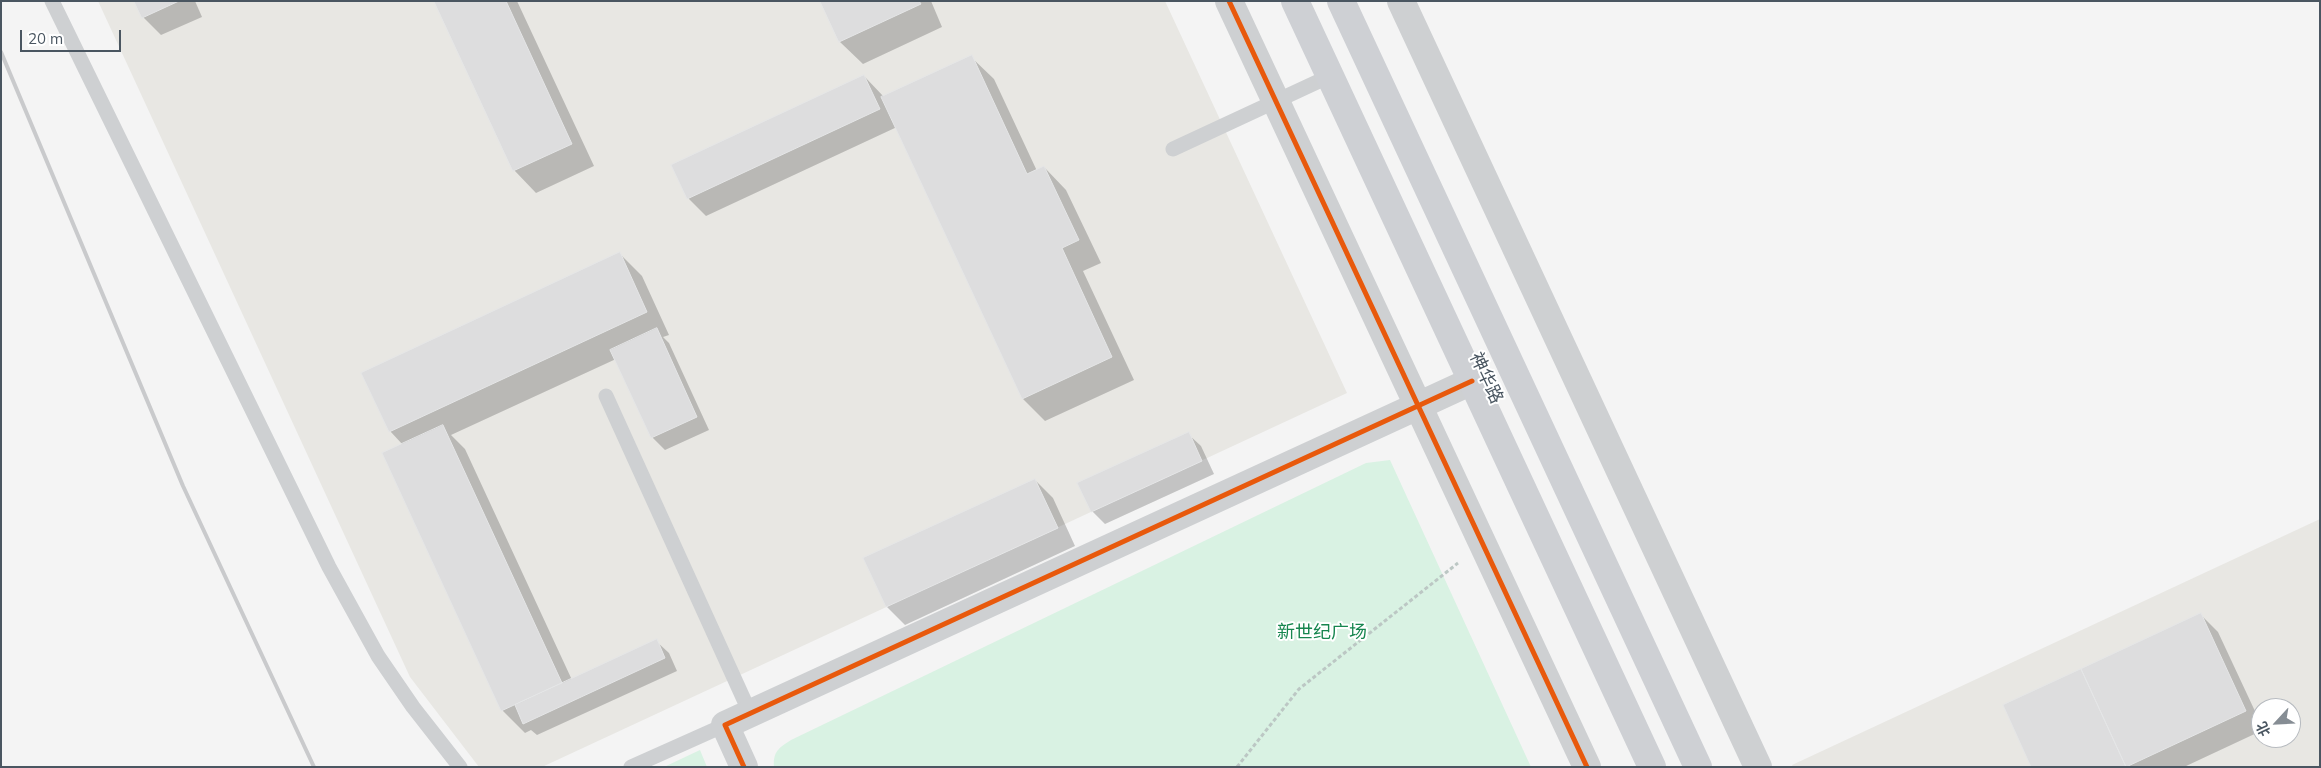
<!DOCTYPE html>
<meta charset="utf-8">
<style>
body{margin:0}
#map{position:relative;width:2321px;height:768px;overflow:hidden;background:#f4f4f4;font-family:Mulish,"Noto Sans SC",sans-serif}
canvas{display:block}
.frame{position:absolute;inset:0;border:2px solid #4a5661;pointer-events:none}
.north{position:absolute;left:2251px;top:698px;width:50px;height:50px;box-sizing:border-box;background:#fff;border:1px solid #b7bbc0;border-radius:50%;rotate:245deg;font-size:14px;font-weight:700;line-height:20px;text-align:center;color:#4a5661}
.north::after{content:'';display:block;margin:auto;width:18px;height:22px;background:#868d94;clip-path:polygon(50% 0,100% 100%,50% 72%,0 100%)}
.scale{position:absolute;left:20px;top:30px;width:101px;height:22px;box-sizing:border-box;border:2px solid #4a5661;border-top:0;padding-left:6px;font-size:15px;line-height:18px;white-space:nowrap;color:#4a5661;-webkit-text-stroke:4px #fff;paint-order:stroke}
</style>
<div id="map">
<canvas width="2321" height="768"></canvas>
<div class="frame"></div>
<div class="north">北</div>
<div class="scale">20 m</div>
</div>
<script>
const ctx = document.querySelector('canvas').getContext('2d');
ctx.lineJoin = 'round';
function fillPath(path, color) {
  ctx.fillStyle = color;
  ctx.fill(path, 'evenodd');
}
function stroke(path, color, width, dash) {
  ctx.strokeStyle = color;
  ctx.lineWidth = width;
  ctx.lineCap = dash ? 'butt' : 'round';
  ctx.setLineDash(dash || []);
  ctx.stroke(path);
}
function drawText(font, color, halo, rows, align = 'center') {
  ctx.font = font + ' Mulish,"Noto Sans SC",sans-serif';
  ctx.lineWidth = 4;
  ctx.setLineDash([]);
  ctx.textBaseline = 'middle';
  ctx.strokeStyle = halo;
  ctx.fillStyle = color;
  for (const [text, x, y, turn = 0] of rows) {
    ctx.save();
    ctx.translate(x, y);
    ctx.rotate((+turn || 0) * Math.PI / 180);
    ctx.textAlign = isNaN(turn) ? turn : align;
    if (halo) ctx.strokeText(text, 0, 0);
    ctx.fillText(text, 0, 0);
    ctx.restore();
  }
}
const commercial = new Path2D(`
 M98,1H1165L1347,393L542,767H479L410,677Z
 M2320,519V767H1793L1792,765ZM2261,708H2291V738H2261Z`);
const green = new Path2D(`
 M1390,460L1531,767H774C773,751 779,748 791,740L1366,463Z
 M700,750L707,767H664Z`);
const shadow = new Path2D(`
 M136,1H195L202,17L161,35L143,17Z
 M436,1H517L594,166L536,193L514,170Z
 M822,1H931L942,27L863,64L840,42Z
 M971,57L994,79L1037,171L1044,167L1066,190L1101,263L1083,271L1134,380L1045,421L1023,399L897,127L706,216L688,198L864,76L884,97Z
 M620,254L642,276L669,335L663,337L669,343L709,430L665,450L652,437L616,359L451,435L465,449L572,680L656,641L669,653L677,671L537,735L531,730L525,733L502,710L403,445L390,431Z
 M1188,434L1201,446L1214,474L1105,524L1092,511Z
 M1035,480L1053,498L1075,546L905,625L887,607Z
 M2200,614L2218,632L2261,724V731L2184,767H2033Z`);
const building = new Path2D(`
 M134,1H179L142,18Z
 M434,1H506L572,144L513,171Z
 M820,1H919L921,4L839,42Z
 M972,55L1027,174L1044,166L1079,240L1062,248L1112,357L1022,399L881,97Z
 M864,75L880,109L687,199L671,165Z
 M620,252L647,312L389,432L361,373Z
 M657,328L697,417L651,438L610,350Z
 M443,425L562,683L501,711L382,453Z
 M1189,432L1202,461L1091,512L1077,483Z
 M1035,479L1058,528L886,607L863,558Z
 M2201,613L2246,711L2126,767L2081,669Z
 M657,639L665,658L523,724L515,705Z
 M2081,669L2126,767H2031L2003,705Z`);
const path = new Path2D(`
 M1237,767L1299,689L1458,563`);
const service = new Path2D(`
 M52,1L329,567L378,656L413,707L460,767
 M1173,149L1330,76
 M606,396L750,713
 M631,767L725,725`);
const minor = new Path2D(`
 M1229,1L1587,767
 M1401,1L1758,767
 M744,767L725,725L1472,381`);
const secondary = new Path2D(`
 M1295,1L1652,767
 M1341,1L1698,767`);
const rail = new Path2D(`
 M1,52L183,486L314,767`);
const cycleway = new Path2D(`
 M1229,1L1587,767
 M744,767L725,725L1472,381`);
const streetNames = [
 ["神华路",1486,378,65]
];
const parkNames = [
 ["新世纪广场",1322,633]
];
fillPath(commercial, '#e8e7e3');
fillPath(green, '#d9f2e3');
fillPath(shadow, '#0003');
fillPath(building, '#ddddde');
stroke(building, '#e5e6e7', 1);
stroke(path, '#bcc7c4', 3, [4, 2.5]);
stroke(service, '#ced0d2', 15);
stroke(minor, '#ced0d2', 28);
stroke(secondary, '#ced0d4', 28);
stroke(rail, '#c9cacc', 4);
stroke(cycleway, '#e8590c', 5);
drawText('18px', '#4a5661', '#fff', streetNames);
drawText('18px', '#17864f', '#fff', parkNames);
</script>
